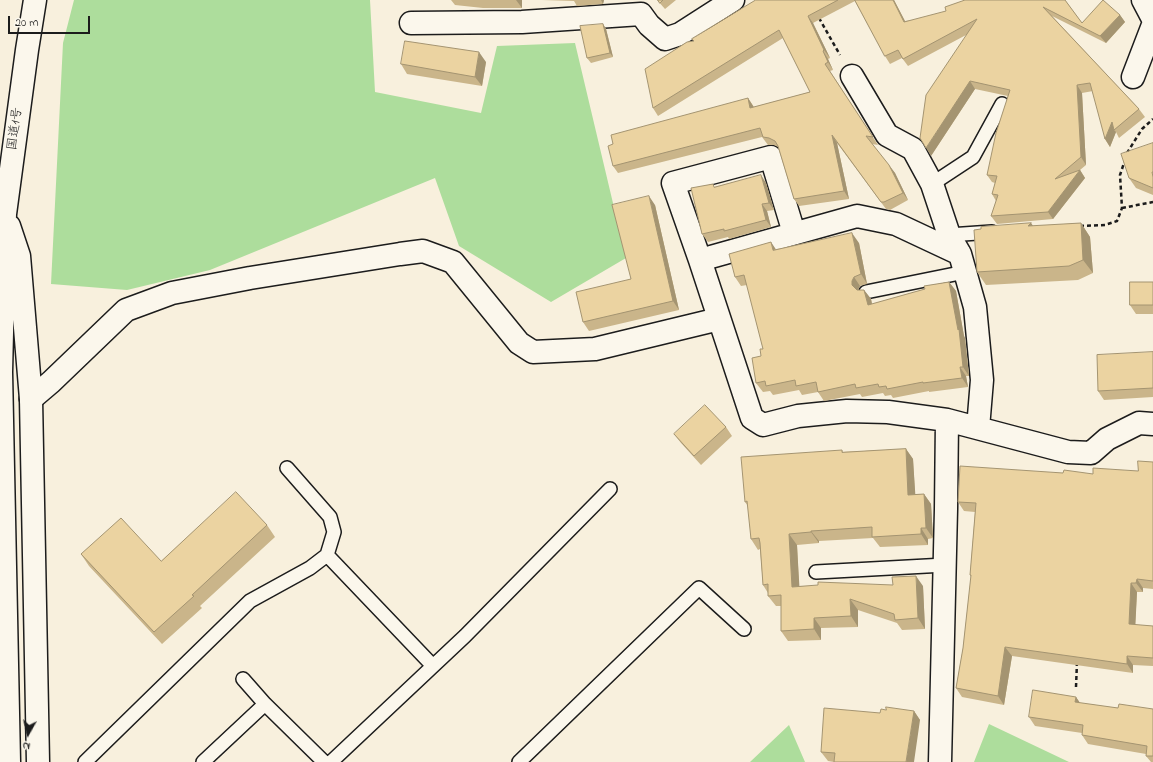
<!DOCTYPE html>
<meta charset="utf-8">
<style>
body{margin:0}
#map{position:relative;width:1153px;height:762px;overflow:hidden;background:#f8f0dd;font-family:"Indie Flower",sans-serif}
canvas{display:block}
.north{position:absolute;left:8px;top:714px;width:40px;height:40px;-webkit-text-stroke:3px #fbf7ec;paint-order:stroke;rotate:188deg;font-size:11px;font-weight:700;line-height:16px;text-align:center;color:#1c1c1c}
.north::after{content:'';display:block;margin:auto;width:14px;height:18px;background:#1c1c1c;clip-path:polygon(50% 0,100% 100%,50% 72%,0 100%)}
.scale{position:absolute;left:8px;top:16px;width:82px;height:18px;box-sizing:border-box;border:2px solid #1c1c1c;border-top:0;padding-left:5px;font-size:12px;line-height:14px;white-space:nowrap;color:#1c1c1c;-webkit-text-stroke:3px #fbf7ec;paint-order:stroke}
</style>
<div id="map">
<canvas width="1153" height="762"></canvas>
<div class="north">N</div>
<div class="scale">20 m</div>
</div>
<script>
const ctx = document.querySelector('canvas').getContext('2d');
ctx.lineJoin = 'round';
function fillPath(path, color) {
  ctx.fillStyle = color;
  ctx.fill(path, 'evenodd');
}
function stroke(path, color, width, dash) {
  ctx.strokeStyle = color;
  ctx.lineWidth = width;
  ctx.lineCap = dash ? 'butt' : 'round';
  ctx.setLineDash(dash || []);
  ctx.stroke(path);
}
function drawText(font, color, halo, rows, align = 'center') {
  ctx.font = font + ' "Indie Flower","Klee One",sans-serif';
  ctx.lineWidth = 3;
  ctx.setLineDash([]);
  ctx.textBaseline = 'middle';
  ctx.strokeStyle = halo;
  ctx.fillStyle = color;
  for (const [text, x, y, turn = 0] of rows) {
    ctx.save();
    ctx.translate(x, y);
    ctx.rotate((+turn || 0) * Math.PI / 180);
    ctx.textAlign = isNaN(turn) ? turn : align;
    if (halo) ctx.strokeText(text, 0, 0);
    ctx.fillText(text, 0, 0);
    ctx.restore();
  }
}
const green = new Path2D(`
 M74,0H370L375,92L481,113L497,46L575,43L626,258L551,302L459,246L435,178L210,270L127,290L51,284L63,43Z
 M989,724L1069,762H974Z
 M789,725L805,762H750Z`);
const path = new Path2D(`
 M819,18L840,55
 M1127,153L1142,129L1153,119
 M1122,208L1153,202
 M1080,226L1105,225L1117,221L1122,208L1120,175L1125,160
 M1076,687L1077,662`);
const lane = new Path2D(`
 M932,184L973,157L1002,104
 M949,235L992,232
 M866,292L965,272
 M327,555L433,666
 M816,572L945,565
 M243,679L265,704L324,762
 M85,762L250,601L310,568L327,555L334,532L330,517L287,468
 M203,762L265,704
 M331,762L465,636L610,489
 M519,762L699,588L744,629`);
const street = new Path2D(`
 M1143,0L1153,19
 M411,23L522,22L641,14L649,25L665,39L680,34L733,0
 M852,76L887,135L913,149L932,184L949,235L960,254L975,307L982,380L978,428
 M1133,77L1153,25
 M794,233L771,157L673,183L700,260L752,418L763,425L798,416L847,411L888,412L947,420L1068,452L1091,453L1107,439L1139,423L1153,424
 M700,260L857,216L896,224L960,254
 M31,399L51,382L126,310L172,293L250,278L400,254L423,251L453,262L519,343L533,352L595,349L719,319
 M940,762L946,509L947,420`);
const secondary = new Path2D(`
 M31,399L38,762`);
const highway = new Path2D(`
 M9,226L19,256L31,399
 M9,762L1,372L5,214L27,50L35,0`);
const wall = new Path2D(`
 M451,0H522V8H483L455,5Z
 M542,0H604L603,4L577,6L574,1Z
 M657,0H676L665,9Z
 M756,0H894L905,21L1065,0L1082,23L1120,15L1125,22L1106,43L1052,16L1139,109L1145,117L1119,138L1116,132L1110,147L1105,139L1093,91L1082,93L1086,165L1080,170L1085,178L1053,219L997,224L991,216L996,201L992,194L995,183L992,182L987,175L1008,96L975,89L931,156L966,35L908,66L902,58L890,64L885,56L855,1L813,23L830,58L828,59L833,70L830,71L878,145L872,144L895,173L908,200L890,210L886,209L837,143L849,199L799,206L794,199L778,147L774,145H768L762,137L618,173L613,166L748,98L754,107L810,92L783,38L658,116L653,108L693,41Z
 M603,24L606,29L613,57L591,63L587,58Z
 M486,62L482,86L407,74L401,64Z
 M1153,143V195L1136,188L1129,178Z
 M766,183L774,210L767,211L771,227L729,239L728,237L708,242L702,234L715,187Z
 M655,205L679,310L589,331L583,322L631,279Z
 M1031,223L1033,226L1081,223L1090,237L1093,273L1078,280L986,285L977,272L981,229Z
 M859,243L867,284L860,286L858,290H864L871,299L872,304L925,289L949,282L956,291L964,336L965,338L969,376H966L968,387L929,392V391L893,398L891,395L885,396L883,393L862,397L860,394L824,401L818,392L802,395L799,390L773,395L770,391L763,392L756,383L763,349L747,285L741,286L735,277L776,249Z
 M1153,282V314H1136L1130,305Z
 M1153,352V397L1104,400L1098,391Z
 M726,427L732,436L701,465L681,443L674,434Z
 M906,449L913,459L915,494H924L931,504L933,538L928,539V545L880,547L873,538L819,541V543L797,545L799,586H923L925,629L902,630L897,623L858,610V627L821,628V640L788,641L781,631V606H776L768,596V593L763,585L760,549L758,550L751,539L748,506L745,502L842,450L843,452Z
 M1153,462V589L1143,588V592H1137L1135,625L1153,626V666L1133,665V673L1012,656L1004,705L962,697L956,688L963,648L971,577L970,575L975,512L964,511L958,502L1063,473L1093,474L1138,471Z
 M267,525L275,537L200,606L202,608L162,644L89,566L81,554L161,561Z
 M1076,697L1080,703L1118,708L1153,709V762H1151L1146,756V754L1088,744L1082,735V733L1035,726L1029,717Z
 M886,710L914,711L920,720L834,762L828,761L821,752Z`);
const shadedWall = new Path2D(`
 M516,0H522V8Z
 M601,0H604L603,4Z
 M893,0H894L909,29L904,22Z
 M1120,15L1125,22L1106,43L1100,36Z
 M808,16L813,23L830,58L824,50Z
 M603,24L606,29L613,57L610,53Z
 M823,51L828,59L833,70L828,62Z
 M479,52L486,62L482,86L475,77Z
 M970,81L975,89L931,156L926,148Z
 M1077,85L1082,93L1086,165L1081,157Z
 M748,98L753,106L756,115L750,108Z
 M1112,122L1114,130L1116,132L1110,147L1105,139Z
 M832,135L837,143L849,199L844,191Z
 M889,165L895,173L908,200L903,193Z
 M1080,170L1085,178L1053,219L1048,212Z
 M761,175L766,183L774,210L769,203Z
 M649,196L655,205L679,310L673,301Z
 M762,204L767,211L771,227L766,220Z
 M1031,223L1040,236L1028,226Z
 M1081,223L1090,237L1093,273L1083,260Z
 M852,233L859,243L867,284L861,274Z
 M771,242L777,251L773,250Z
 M854,277L860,286L858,290V294L852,285V281Z
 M949,282L956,291L964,336L965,338L969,376L963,367L958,330Z
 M864,290L871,299L874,314L868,305Z
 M960,367L966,376L968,387L962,378Z
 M906,449L913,459L916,505L908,495Z
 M924,494L931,504L933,538L926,528Z
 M921,528L928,539V545L921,534Z
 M811,531L819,541V543L811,532Z
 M789,534L797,545L800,597L792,587Z
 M916,576L923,586L925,629L918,618Z
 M1137,579L1143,588V592L1136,583Z
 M1131,583L1137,592L1135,633L1129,624Z
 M850,599L858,610V627L851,616Z
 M814,618L821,628V640L814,629Z
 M1005,647L1012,656L1004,705L998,696Z
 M1127,656L1133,665V673L1127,664Z
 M1076,697L1082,706L1075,702Z
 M914,711L920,720L914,762H906Z`);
const building = new Path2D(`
 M658,0H663L660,3Z
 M756,0H838L808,16L824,50L823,51L828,62L825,64L873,137L866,136L889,165L903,193L884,202H881L832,135L844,191L794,199L778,146L775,141L769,138L763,137L760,128L613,166L608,146L613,144L611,135L748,98L750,108L810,92L779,30L653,108L645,69L687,42L694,41L692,39Z
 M855,0H893L904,22L946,11L945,7L965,0H1065L1082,23L1103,0L1120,15L1100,36L1043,7L1139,109L1114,130L1112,122L1105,139L1090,83L1077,85L1081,157L1055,179L1080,170L1048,212L991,216L998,195L992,194L997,176L987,175L996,133L1010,90L970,81L926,148L920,138L926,95L977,19L903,59L898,50L885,56Z
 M603,24L610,53L587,58L580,26Z
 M405,41L479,52L475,77L401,64Z
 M1153,143V172H1152L1153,177V188L1129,178L1121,154Z
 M761,175L769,203L762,204L766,220L724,231V229L702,234L691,188L713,184L714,187Z
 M649,196L673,301L583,322L576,292L631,279L612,205Z
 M1031,223L1028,226L1081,223L1083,260L1069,266L977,272L974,230L981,229V227Z
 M852,233L861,274L854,277L852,281V285L857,290H864L868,305L925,289L924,286L949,282L958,330L959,329L963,367H960L962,378L923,383V382L887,389L886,386L879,387L878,384L856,388L855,384L818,392L816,382L796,386L795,380L766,386L765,381L756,383L752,358L761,356L760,349H763L744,275L735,277L729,254L771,242L773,250Z
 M1130,282H1153V305H1130Z
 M1153,352V388L1098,391L1097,355Z
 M705,405L726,427L694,456L674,434Z
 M906,449L908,495L924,494L926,528H921V534L872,537V527L811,531V532L789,534L792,587L818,585V582L893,585L892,577L916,576L918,618L895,620L894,614L850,599L851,616L814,618V629L781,631V595L768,596V584L763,585L760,543L759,538L751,539L747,501L745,502L741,457L842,450V452Z
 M1138,461L1153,462V581L1137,579L1136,583H1131L1129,624L1153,626V658L1127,656V664L1005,647L998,696L956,688L963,648L971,575H970L976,503L958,502L960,466L1063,473L1064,470L1093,474V468L1138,471Z
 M236,492L267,525L192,595L194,596L154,632L81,554L121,518L161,561Z
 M1033,690L1076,697L1075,702L1118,708L1119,704L1153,709V756H1146L1147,746L1082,735L1083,725L1029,717Z
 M886,707L914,711L906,762H834L835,753L821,752L824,708L880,713L881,709L886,710Z`);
const streetNames = [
 ["国道1号",16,129,-82]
];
fillPath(green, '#addd9c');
stroke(lane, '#1c1c1c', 16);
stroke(street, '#1c1c1c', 25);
stroke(secondary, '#1c1c1c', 25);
stroke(highway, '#1c1c1c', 25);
stroke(path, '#1c1c1c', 2.5, [4, 3]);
stroke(lane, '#fbf7ec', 13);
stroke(street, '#fbf7ec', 22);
stroke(secondary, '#fbf7ec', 22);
stroke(highway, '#fbf7ec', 22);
fillPath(wall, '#cab58a');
fillPath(shadedWall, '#a49471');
fillPath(building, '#ebd3a1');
stroke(building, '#a49471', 1);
drawText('13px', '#1c1c1c', '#fbf7ec', streetNames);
</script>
